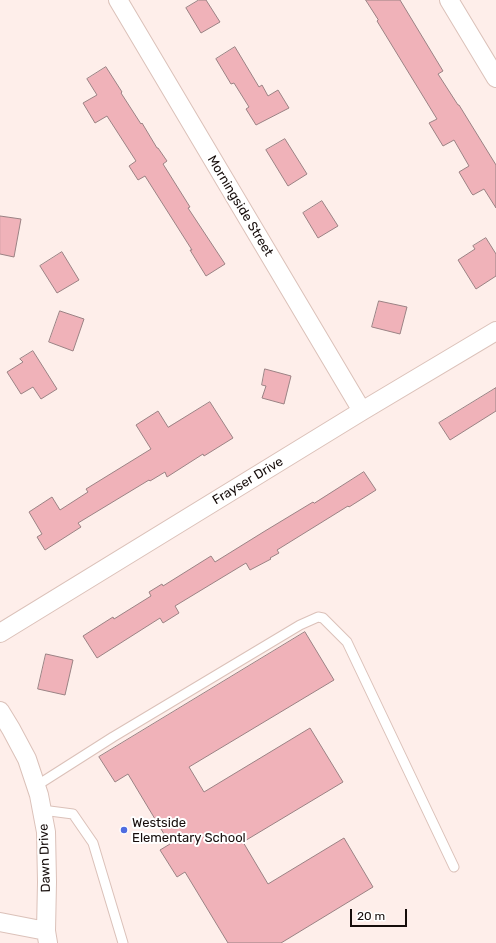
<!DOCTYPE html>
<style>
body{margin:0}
#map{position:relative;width:496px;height:943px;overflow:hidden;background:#feeeea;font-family:Rubik,sans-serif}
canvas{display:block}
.scale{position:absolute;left:350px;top:909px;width:57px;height:18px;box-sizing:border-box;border:2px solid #160d0b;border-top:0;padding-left:5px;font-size:12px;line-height:14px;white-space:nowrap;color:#160d0b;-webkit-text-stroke:3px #fff;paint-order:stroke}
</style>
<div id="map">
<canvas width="496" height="943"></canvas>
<div class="scale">20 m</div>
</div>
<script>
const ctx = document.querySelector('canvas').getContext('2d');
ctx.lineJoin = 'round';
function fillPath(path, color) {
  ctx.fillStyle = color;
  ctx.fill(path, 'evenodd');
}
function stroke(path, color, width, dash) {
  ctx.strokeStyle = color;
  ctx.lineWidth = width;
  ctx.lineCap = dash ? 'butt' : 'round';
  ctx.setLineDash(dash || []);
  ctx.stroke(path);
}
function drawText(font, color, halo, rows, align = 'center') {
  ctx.font = font + ' Rubik,sans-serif';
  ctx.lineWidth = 4;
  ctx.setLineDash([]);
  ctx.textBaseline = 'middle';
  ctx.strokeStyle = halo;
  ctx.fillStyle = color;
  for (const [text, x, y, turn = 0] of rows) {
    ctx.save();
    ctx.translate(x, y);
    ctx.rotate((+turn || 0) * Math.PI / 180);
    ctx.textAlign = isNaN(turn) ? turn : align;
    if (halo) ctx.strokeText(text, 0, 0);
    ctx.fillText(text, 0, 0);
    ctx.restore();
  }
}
const building = new Path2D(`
 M199,0H206L220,22L201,33L186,8Z
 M366,0H400L443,71L438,74L458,105H459L496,165V208L484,189L473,195L472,194L459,172L469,166L454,140L443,146L429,123L437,119L377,21L378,20Z
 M235,47L259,87L262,85L268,96L278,90L289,108L256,125L246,109L249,107L234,83L231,84L216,59Z
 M106,67L122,92L121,93L141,124L142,123L157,148H158L167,161L163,164L190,207L188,208L225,264L206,276L190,250H192L145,176L138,180L129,166L136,161L107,116L95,123L83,103L97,95L87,79Z
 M285,139L307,174L288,186L266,150Z
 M322,201L338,226L318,238L303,213Z
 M0,216L21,219L14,257L0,254Z
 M486,238L496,254V276L476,289L458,260L475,249L473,246Z
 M62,252L79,280L57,293L40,266Z
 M379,301L407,307L400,334L372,327Z
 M60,311L84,319L73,351L49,342Z
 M33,351L57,389L41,399L33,387L21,394L7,372L23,362L20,359Z
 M265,369L291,376L284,404L262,398L266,386L262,385Z
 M496,388V411L450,440L439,423Z
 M210,402L233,438L204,456L203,454L167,477L165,472L150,481L149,480L78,523L81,527L45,550L37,537L42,534L29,512L52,497L60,510L88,492L86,489L151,449L136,425L158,411L168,427Z
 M364,472L376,490L349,507L348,506L277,550L279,553L270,558L271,559L250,570L246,563L175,606L179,613L163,623L160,618L97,658L83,636L113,617L114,619L151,596L149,592L162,584L163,586L211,556L215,562L265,531L313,502L314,503Z
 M305,632L334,680L189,767L204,792L310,728L343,782L243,842L268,884L344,838L373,887L281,943H228L185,872L177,877L160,850L170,844L128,774L115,782L99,757Z
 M46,654L73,660L65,695L38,689Z`);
const lane = new Path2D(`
 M36,786L113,737L300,625L318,617L323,618L347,642L454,867
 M42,810L73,814L93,843L123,943`);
const street = new Path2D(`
 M118,0L362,411
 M449,0L496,78
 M0,633L362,411L496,331
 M0,711L11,729L27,759L39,795L46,832L47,882L46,931L48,943
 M0,922L46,931`);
const markers = [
 [124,830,4,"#4f6ce0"]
];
const streetNames = [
 ["Morningside Street",240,206,59],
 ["Frayser Drive",248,481,-31],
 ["Dawn Drive",45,858,-92]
];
const poiNames = [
 ["Westside",132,823],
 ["Elementary School",132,838]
];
fillPath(building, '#f0b2b9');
stroke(building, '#9b8284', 1);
stroke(lane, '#dbc1b9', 11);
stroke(street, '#dbc1b9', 20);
stroke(lane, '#fff', 9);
stroke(street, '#fff', 18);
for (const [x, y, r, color] of markers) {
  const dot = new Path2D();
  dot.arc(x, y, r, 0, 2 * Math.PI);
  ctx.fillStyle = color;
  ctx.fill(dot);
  stroke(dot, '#fff', 1.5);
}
drawText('13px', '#160d0b', '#fff', streetNames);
drawText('13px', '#160d0b', '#fff', poiNames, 'left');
</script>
